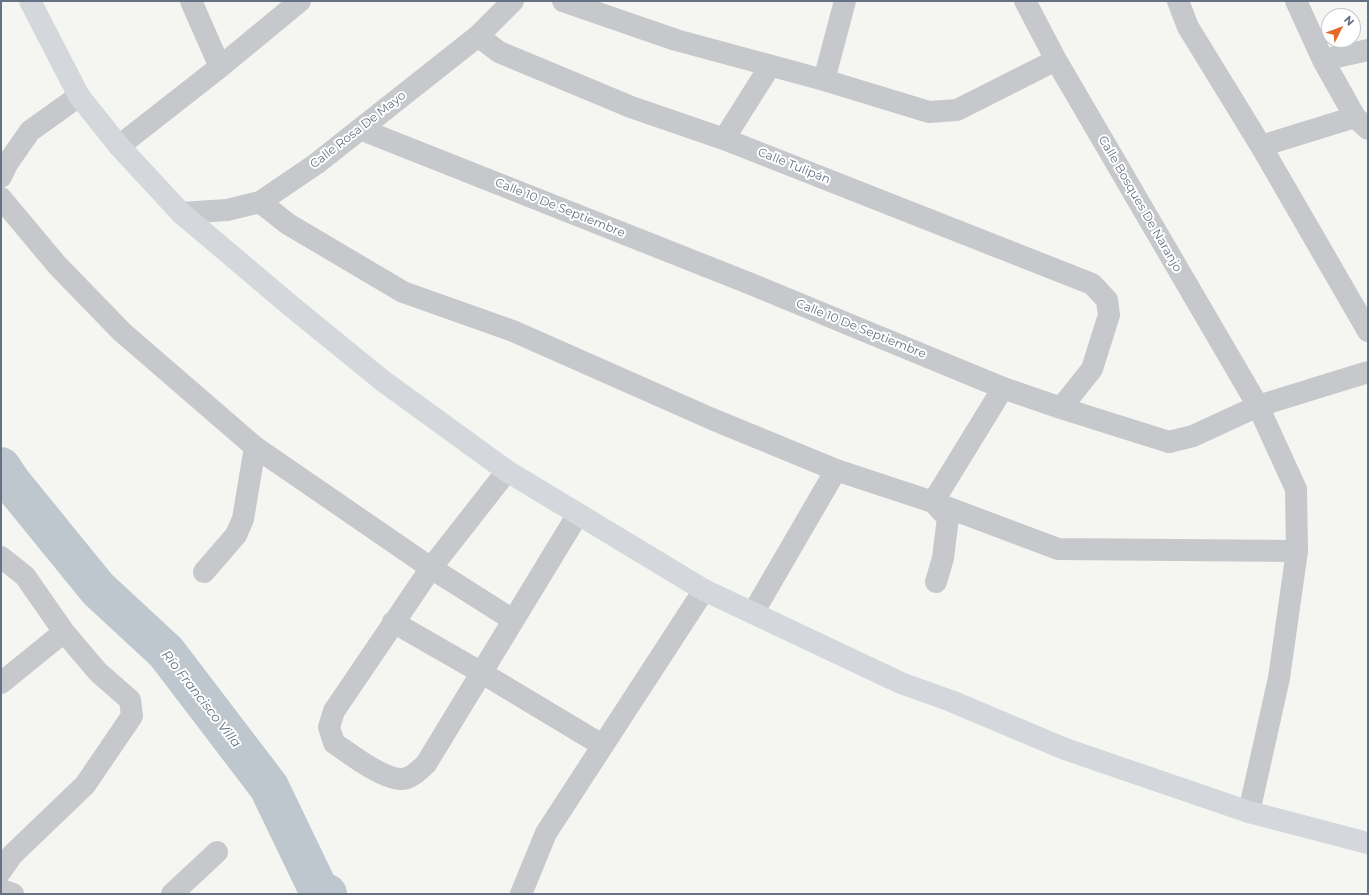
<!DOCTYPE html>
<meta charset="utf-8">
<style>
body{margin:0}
#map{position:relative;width:1369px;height:895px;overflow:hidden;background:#f5f6f2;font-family:Montserrat,sans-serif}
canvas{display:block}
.frame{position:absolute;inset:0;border:2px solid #647283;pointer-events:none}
.north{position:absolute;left:1321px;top:8px;width:40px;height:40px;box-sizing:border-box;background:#fff;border:1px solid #c1c7cd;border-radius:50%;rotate:48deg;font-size:11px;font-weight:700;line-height:16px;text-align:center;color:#647283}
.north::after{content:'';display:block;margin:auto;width:14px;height:18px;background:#e46924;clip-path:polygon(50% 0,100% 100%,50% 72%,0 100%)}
</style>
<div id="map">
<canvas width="1369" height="895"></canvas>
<div class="frame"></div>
<div class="north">N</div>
</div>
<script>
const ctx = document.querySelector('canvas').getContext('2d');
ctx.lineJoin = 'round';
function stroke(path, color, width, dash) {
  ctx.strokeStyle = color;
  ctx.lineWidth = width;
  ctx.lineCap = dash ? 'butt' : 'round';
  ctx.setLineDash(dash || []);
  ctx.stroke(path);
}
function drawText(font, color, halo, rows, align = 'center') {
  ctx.font = font + ' Montserrat,sans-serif';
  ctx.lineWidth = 4;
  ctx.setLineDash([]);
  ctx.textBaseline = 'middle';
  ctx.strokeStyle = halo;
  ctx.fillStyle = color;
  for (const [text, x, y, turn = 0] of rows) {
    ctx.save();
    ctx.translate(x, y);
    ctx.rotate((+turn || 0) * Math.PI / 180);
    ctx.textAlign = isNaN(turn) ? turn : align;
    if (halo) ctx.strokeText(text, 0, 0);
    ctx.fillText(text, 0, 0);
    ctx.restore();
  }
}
const river = new Path2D(`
 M1,467L11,482L98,589L166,652L269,787L318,889L327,894`);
const minor = new Path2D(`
 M191,1L220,67
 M563,1L676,40L824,80L929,112L957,110L1056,60
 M1025,1L1056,60L1258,406L1296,489L1297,551L1279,678L1249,812
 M1178,1L1188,27L1261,146L1368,331
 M1296,1L1323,60L1355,117L1368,129
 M478,36L499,52L631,107L724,139L1092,284L1107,300L1109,315L1092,369L1061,408
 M1323,60L1368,50
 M824,80L845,1
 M360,129L751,284L1003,388L1061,408L1169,442L1193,436L1258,406L1368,372
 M724,139L770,66
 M119,146L220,67L300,1
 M1261,146L1355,117
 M1,177L7,164L30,131L79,96
 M1,198L57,265L122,332L255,447L431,568L513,620
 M260,202L288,224L403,292L513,331L712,419L836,470L933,502L1058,549L1297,551
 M181,213L227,210L260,202L316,164L478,36L513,1
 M507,471L431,568L334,711L329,727L334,743C350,754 381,778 400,779C410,780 419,770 426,764L578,514
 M1,557L25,576L64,632L98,672L130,700L132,716L85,785L12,855L1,871
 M204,572L236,535L243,519L255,447
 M936,582L943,558L948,518L933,502L1003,388
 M753,613L836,470
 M393,622L482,673L602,745
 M1,683L64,632
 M2,890L13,894
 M172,894L217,852
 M521,894L546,833L704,590`);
const major = new Path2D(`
 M30,1L79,96L119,146L181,213L291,306L383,381L507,471L704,590L901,683L951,701L1065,749L1249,812L1368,843`);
const streetNames = [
 ["Calle Rosa De Mayo",358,130,-38],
 ["Calle Tulipán",794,166,22],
 ["Calle Bosques De Naranjo",1140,204,60],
 ["Calle 10 De Septiembre",560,208,22],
 ["Calle 10 De Septiembre",861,329,22]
];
const waterNames = [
 ["Río Francisco Villa",201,699,52]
];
stroke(river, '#bec7cd', 40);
stroke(minor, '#c6c8cc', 22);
stroke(major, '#d4d8dc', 22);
drawText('12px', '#647283', '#fff', streetNames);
drawText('italic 13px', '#607380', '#fff', waterNames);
</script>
